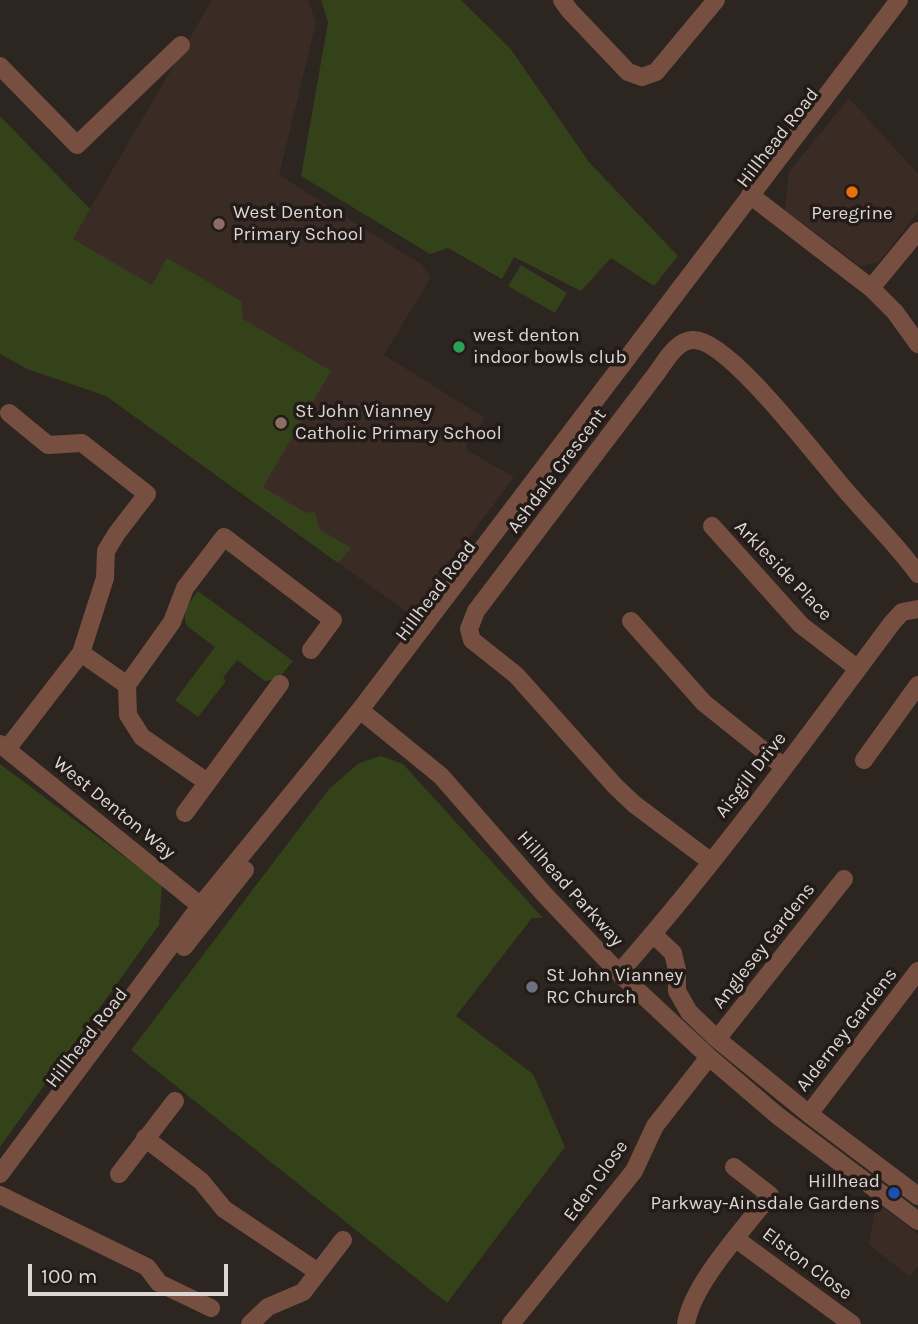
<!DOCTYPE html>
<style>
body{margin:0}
#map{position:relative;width:918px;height:1324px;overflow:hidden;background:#2d2520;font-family:Karla,sans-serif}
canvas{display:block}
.scale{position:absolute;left:28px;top:1264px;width:200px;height:32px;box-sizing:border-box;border:4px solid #dcd7d4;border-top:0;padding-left:9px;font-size:21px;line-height:24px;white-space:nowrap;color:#dcd7d4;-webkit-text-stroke:5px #231b17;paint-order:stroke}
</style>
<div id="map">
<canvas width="918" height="1324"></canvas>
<div class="scale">100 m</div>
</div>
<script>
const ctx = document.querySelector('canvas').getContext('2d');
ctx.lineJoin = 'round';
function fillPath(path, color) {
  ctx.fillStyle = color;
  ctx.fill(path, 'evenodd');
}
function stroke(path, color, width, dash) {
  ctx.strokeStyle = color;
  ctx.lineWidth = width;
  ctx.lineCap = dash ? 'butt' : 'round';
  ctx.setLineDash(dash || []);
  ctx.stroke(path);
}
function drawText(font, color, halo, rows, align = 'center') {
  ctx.font = font + ' Karla,sans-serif';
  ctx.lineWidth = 7;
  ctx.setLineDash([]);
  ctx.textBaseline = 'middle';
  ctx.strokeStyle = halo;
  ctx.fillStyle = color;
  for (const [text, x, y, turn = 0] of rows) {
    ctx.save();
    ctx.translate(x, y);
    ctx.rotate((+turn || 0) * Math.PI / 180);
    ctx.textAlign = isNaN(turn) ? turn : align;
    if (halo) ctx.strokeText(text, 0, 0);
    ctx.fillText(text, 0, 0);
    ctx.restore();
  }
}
const built = new Path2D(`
 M212,0H308L316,23L279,175L421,264L431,277L384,355L485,418L465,449L514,477L411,615L106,396L95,392L72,239Z
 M849,98L918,174V212L879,262L860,266L785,210L789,172Z
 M876,1202L918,1234V1266L910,1277L869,1245Z`);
const green = new Path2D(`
 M321,0H461L510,48L589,162L678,256L654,286L611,258L581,291L514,257L502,279L448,248L430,254L301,176L328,22Z
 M0,116L90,209L73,239L152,285L167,258L241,301L243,319L331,371L263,487L306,513L315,511L319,529L351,548L338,563L106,396L27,369L0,354Z
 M521,265L567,293L555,313L508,286Z
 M198,591L293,661L278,679L265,681L237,660L223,678L226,681L198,717L175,700L215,647L187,626C181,611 190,602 198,591Z
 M381,756L403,764L543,918H532L456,1016L533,1074L565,1147L447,1303L131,1050L329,789L359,763Z
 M0,764L162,885L159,925L0,1147Z`);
const minor = new Path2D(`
 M562,0L569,10L628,72L642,77L656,72L716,0
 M0,66L77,145L181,45
 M750,195L871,288L895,312L918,344
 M871,288L918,231
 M712,526L801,625L858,669
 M631,621L704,703L784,767
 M81,653L127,685L172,622L185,588L224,537L333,620L311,650
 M127,685L128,715L142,737L207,782
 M360,710L441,776L544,894L619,973L709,1057L778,1116L918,1221
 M0,744L207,911
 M7,749L81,653L105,578L106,551L117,533L147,494L82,443L48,445L9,413
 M864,760L918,685
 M185,813L280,684
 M710,861L634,804L615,786L516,675L472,640L469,629L476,611L656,374C665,362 677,339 694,340C730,340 821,463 848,493C871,520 897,545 918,574
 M653,934L673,953L677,970V991L689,1012L717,1039L809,1114L918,1196
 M184,947L245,870
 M619,973C717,862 804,741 892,623L902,612L918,609
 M717,1039L844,879
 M809,1114L918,971
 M145,1138L201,1181L224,1209L318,1272
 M0,1174L201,905L360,710L899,0
 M119,1174L175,1101
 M0,1195L147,1267L159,1283L211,1308
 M736,1239L852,1324
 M250,1324L268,1307L303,1292L343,1240
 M511,1324L634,1171L655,1126L709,1057
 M686,1324C692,1284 744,1229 770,1195L734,1167`);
const markers = [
 [852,192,7,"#e8710a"],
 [219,224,7,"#8d6e63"],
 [459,347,7,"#2e9e5b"],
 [281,423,7,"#8d6e63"],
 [532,987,7,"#6b7280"],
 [894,1193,7,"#1a4fb4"]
];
const streetNames = [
 ["Hillhead Road",778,138,-52],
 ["Ashdale Crescent",557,471,-53],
 ["Arkleside Place",783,571,46],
 ["Hillhead Road",436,591,-53],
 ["Aisgill Drive",751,775,-52],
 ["West Denton Way",114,808,39],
 ["Hillhead Parkway",570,889,48],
 ["Anglesey Gardens",764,946,-52],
 ["Alderney Gardens",847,1030,-52],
 ["Hillhead Road",87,1038,-52],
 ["Eden Close",596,1181,-54],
 ["Elston Close",807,1264,37]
];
const poiNames = [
 ["West Denton",233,213],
 ["Primary School",233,235],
 ["Peregrine",852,214,"center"],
 ["west denton",473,336],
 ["indoor bowls club",473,358],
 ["St John Vianney",295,412],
 ["Catholic Primary School",295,434],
 ["St John Vianney",546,976],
 ["RC Church",546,998],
 ["Hillhead",880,1182,"right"],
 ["Parkway-Ainsdale Gardens",880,1204,"right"]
];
fillPath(built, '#3a2c25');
fillPath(green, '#334219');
stroke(minor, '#774f41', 18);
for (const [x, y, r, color] of markers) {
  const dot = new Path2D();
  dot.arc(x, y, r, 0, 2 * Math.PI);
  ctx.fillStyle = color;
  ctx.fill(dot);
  stroke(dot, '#231b17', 2.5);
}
drawText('19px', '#dcd7d4', '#231b17', streetNames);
drawText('19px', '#dcd7d4', '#231b17', poiNames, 'left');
</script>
